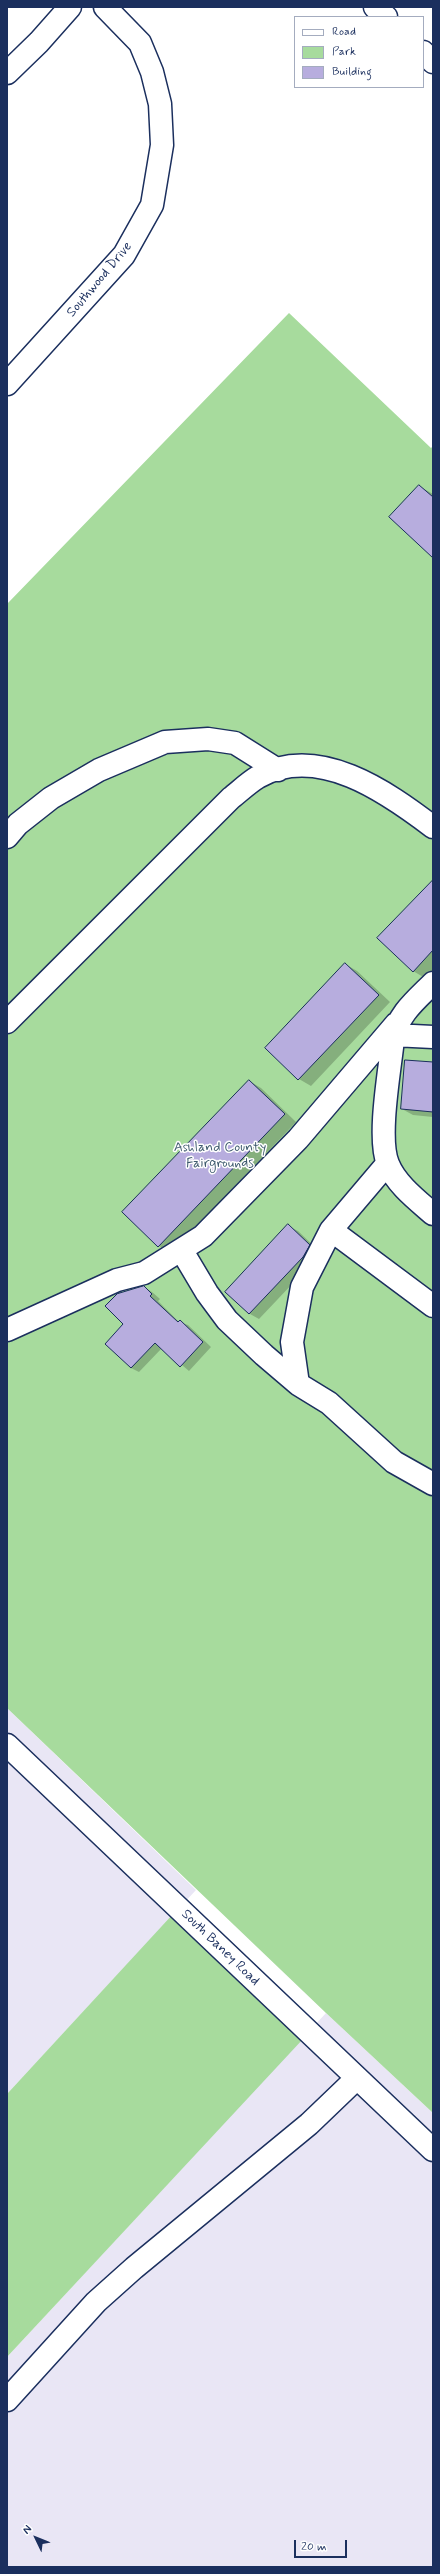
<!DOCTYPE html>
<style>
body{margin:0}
#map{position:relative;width:440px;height:2574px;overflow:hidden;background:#fff;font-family:Mynerve,sans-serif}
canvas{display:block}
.frame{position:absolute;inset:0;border:8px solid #1b2f5e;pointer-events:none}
.legend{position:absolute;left:294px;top:16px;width:130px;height:72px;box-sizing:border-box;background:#fff;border:1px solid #a4acbf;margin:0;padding:5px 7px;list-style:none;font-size:12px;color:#1b2f5e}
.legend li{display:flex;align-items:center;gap:8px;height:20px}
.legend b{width:20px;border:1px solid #a4acbf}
.north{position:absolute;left:16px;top:2518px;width:40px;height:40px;-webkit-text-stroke:3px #fff;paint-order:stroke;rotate:313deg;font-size:11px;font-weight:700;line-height:16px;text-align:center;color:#1b2f5e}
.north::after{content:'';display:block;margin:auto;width:14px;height:18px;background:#1b2f5e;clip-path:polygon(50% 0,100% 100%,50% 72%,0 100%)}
.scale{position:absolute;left:294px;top:2540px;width:53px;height:18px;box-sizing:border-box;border:2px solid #1b2f5e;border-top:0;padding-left:5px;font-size:12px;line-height:14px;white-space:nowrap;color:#1b2f5e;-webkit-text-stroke:3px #fff;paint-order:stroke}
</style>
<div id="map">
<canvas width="440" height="2574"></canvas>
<div class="frame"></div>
<ul class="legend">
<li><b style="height:5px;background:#fff"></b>Road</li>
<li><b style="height:11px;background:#a7db9d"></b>Park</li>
<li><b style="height:11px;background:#b7adde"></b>Building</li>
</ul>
<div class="north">N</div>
<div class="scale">20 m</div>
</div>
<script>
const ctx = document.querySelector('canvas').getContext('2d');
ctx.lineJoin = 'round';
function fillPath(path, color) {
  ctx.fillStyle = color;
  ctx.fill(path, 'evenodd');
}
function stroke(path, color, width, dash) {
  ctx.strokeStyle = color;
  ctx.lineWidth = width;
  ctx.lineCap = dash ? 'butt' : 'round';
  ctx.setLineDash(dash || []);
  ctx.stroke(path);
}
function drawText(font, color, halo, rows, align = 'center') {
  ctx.font = font + ' Mynerve,sans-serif';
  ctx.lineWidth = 3;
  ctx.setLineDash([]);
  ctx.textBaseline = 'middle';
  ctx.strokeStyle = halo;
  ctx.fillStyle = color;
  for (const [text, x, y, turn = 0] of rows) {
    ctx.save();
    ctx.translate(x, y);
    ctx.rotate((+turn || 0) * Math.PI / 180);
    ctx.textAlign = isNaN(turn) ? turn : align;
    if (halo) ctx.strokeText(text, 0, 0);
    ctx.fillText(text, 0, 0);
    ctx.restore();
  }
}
const built = new Path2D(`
 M7,1708L196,1890L7,2094Z
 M326,2013L433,2113V2567H7V2357Z`);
const green = new Path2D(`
 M289,313L431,448L433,446V2113L326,2013L7,1708V604Z
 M173,1914L303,2039L7,2357V2094Z`);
const shadow = new Path2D(`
 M419,486L433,494V556Z
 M433,881V970L425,978L413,971Z
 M345,964L357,971L390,1002L311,1086L299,1079L266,1048Z
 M433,1063V1117L413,1115L402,1109Z
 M249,1081L261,1088L296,1122L171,1253L159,1246Z
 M288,1226L298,1231L319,1251L313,1262L259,1319L250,1314L226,1291Z
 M144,1287L152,1292L160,1299L158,1301L179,1322L188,1325L211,1347L189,1371L162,1348L139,1372L131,1368L124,1324Z`);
const building = new Path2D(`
 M419,485L433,497V558L389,517Z
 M433,880V950L413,972L377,938Z
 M345,963L379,995L298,1080L265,1048Z
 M405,1060L433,1062V1112L401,1109Z
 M249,1080L285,1114L158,1247L122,1212Z
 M288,1224L310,1245L303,1257L249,1314L225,1292Z
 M144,1286L152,1294L150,1296L178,1322L180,1320L203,1342L180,1367L155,1343L131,1368L105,1344L123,1324L105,1306L117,1294Z`);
const minor = new Path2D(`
 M375,7L386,17
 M423,52L433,62
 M7,73L39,42L70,7
 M7,384L124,255L152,205L162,145L160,104L152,72L140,43L105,7
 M7,837L18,824L51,798L99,770L165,742L208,739L235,743L278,770
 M433,983C416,1000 398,1014 393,1039C390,1069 377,1138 388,1164C396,1184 417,1200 433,1214
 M7,1022L231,798C240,791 248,783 258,777C318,743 387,792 433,827
 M393,1035L433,1037
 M331,1230L433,1306
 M182,1251L207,1293L227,1320L264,1355L298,1384L329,1403L394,1462L433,1484
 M7,1330L117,1280L144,1273L203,1236L298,1139L396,1024
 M298,1384L292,1342L302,1287L331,1230L387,1164
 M7,1745L433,2150
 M7,2400L96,2302L134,2268L309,2124L357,2078`);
const streetNames = [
 ["Southwood Drive",100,280,-50],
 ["South Baney Road",220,1948,44]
];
const parkNames = [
 ["Ashland County",220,1148],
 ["Fairgrounds",220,1164]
];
fillPath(built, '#e9e6f5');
fillPath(green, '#a7db9d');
fillPath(shadow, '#0003');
fillPath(building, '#b7adde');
stroke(building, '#1b2f5e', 1);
stroke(minor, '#1b2f5e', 25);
stroke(minor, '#fff', 22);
drawText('14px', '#1b2f5e', '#fff', streetNames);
drawText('14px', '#3e5a6e', '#fff', parkNames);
</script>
